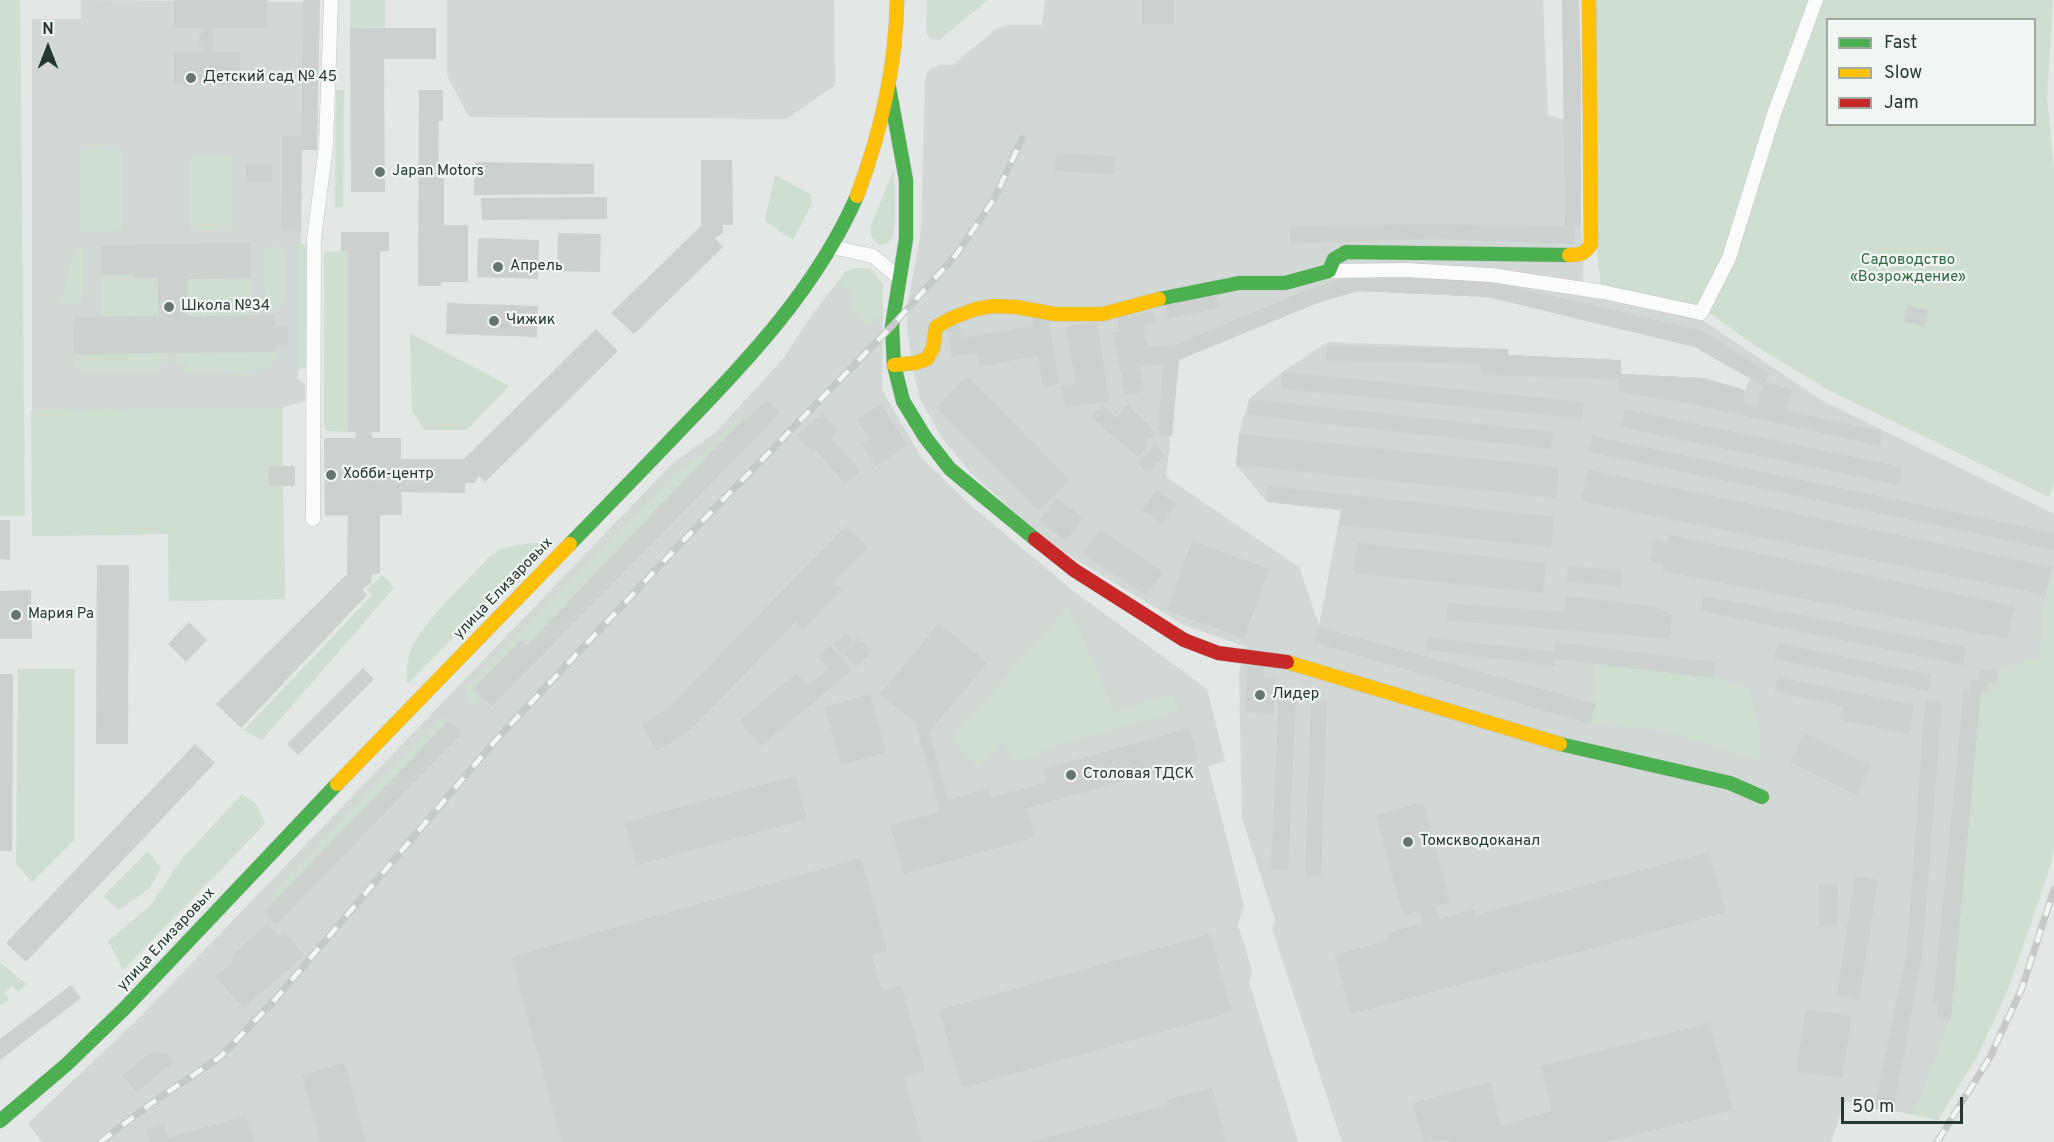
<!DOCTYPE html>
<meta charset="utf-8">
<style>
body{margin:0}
#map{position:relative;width:2054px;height:1142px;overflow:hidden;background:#e3e7e5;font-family:Overpass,sans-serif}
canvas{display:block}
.legend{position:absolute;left:1826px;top:18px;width:210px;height:108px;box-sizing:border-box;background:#f1f6f3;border:2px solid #9faaa5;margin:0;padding:8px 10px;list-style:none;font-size:18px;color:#233831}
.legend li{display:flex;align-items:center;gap:12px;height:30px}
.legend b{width:30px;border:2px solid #9faaa5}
.north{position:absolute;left:18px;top:18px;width:60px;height:60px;-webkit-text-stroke:4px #f1f6f3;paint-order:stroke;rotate:0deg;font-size:16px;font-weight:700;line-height:24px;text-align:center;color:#233831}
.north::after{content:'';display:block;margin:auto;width:21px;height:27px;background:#233831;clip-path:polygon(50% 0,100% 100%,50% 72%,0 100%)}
.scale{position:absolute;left:1841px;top:1097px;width:122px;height:27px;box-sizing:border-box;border:3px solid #233831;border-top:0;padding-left:8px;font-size:18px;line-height:21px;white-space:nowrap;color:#233831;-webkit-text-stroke:4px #f1f6f3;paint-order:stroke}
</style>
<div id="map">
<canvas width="2054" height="1142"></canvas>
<ul class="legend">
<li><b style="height:8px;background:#4caf50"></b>Fast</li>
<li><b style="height:8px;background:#ffc107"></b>Slow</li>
<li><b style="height:8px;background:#c62828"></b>Jam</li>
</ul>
<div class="north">N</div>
<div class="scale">50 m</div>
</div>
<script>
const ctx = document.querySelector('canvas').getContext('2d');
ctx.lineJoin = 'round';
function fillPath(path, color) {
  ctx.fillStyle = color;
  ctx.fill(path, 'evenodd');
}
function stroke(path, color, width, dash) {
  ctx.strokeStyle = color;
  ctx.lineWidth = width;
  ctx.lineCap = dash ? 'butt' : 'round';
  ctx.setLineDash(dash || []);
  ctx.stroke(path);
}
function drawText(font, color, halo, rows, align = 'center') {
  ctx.font = font + ' Overpass,sans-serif';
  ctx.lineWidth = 4.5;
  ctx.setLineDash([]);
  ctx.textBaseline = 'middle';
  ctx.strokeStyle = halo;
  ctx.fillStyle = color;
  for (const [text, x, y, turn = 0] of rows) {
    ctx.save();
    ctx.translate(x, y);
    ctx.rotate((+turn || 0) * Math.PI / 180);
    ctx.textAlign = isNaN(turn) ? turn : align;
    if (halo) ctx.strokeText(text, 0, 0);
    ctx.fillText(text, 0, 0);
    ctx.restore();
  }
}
const built = new Path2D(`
 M81,0L303,2L301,136H282L281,231L301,232V243L306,247V367L298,370V379L305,384V401L283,407V466H269V486H283L285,599L169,601L168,534L32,536V19H81Z
 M447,0H834L835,85L787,119L469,117L447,76Z
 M1045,0H1543L1548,116L1564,119L1562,0H1579L1581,72V226L1584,293L1696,316L1823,401L2054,514V570L2046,595L2040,659L1998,671L1997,683L1987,692H1981L1951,1020L1914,1115L1845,1101L1831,1142H1342L1272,928L1275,920L1242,818L1239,673L1246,647L1184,625L1067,554L1031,527L970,472L942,438L920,399L913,370L907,326L908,302L921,231L925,82L927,73L933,68L940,65H953L996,29L1008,25H1042ZM1358,291L1488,297L1695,347L1750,378L1745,390L1704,378L1621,374V360L1509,355L1508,349L1328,342L1282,372L1249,399L1239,434L1236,465L1267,502L1341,510L1319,626L1299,567L1166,477L1179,360L1313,299Z
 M858,268L871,269L883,285L882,390L921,457L967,502L1076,593L1207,689L1225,761L1208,766L1244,905L1238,925L1252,971L1249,983L1298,1142H42L28,1123L138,1019L673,463L715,433L783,359L809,319L846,271Z`);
const green = new Path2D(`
 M0,0H20L25,516H0Z
 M350,0H385V27L350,28Z
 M927,0H988L939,40L931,39L926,33Z
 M1596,0H2053L2047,98L2054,169V483L2049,497L1830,391L1754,345L1703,308L1601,284L1596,243ZM1828,20H2034V124H1828Z
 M336,90H344L343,207H335Z
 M80,150H122V231L80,232Z
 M190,156H232V230H190Z
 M894,169C894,182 898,231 891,240C888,244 885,245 879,245L871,237V225Z
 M775,175L810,194L812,204L793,240L765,221Z
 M298,243L306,247V367L298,370Z
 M83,245L82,303H60L73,254L77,247Z
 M270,246H280L285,250L286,301L281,306H269L265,302L264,250Z
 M348,251V432L327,431L324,428V255L327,252Z
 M858,268L871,269L883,285V314L867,325L850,308L856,296L838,282L846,271Z
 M101,274H134V278H158L159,316L101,317Z
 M251,278L253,316H188V279Z
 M410,333L509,386L467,430H425L412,412Z
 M276,352C275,361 274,366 266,370L186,371V363L177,362V353Z
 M167,353L168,362H159V371H83L74,366V354Z
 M283,407V466H269V486H283L285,599L169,601L168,534L32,536L31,410Z
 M739,415L743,419L527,645L521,640L474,688L480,695V698L472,706L465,694L467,687L680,468L715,445Z
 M530,543H539L541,546L409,683H406C407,673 407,664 409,655C416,628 471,577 491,555L503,548Z
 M2054,570V847L2052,861L2010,985L1978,1055L1938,1120L1914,1115L1951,1020L1981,691L1987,692L1988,682L1997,683L1998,671L2040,658L2046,595Z
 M383,575L394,588L262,740L244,730L372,595L367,589Z
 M1067,607L1079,629L1115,713L1172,694L1179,711L1042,750V755L1017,762L1002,742L977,766L960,749L955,735Z
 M1594,663L1714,678L1748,686L1760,731L1761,761L1667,731L1590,724L1596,704Z
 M18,669H75L74,840L32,882L16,864Z
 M443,716L448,721L264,912L286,878Z
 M242,794L257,805L265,824L123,970L108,941L151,905L181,860Z
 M148,851L161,868L150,888L119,910L103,896Z
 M0,962L26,984L18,992L12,985L4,993L9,999L0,1006Z`);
const building = new Path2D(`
 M174,0H267V28H213V52H240V85H174V51H203L204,46H199L200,33H203V28H174Z
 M303,0H320L317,150H302L301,232L281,231L282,136H301Z
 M1142,0H1174V24H1142Z
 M1562,0H1579L1581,72V226H1574L1575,244L1434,239L1290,243V226L1434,224L1565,226Z
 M350,28H436V59H384L385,192H351Z
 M419,90H443V121H439L438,178H444V225H468V282H441L442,286H418Z
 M1056,153L1115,156L1114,174L1055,171Z
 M701,160H732L733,225H723V233L715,238L723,247L634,334L611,313L701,226Z
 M475,162L594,164V194L474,195Z
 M246,163H272V182H246Z
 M607,197V219L482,220L481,198Z
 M341,232H389V251H380V432H372V438H401V459H464L596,329L618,351L485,482L479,476L474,483H465V493L401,492L402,515H380V574H372L371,583L362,589L367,595L241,728L216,704L347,574L348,515L325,516L324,438H356L355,432H348V251H341Z
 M558,233L601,234L600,272L557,271Z
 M478,238L539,240L538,279L477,277Z
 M251,243V278L188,279V316L275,315V327L288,326V345H275L276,352L74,354L73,317L159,316L158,278H134V274H101V245Z
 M1353,275L1489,281L1703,331L1769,373L1766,382L1792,390L1786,411L1882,431L1880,446L1687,403L1619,392V379L1482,375L1480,363L1326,361L1327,346L1508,349V355L1621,360L1620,374L1704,378L1745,390L1743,402L1757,405L1763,386L1695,347L1488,297L1358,291L1315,304L1179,360L1172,436L1158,434L1163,364L1139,366L1144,392L1125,395L1113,332L1119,331L1117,318L1153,311L1157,323L1143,326L1148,347L1175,345L1309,289Z
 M1216,294L1219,308L1168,319L1165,305Z
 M447,303L538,306L537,337L446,334Z
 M1907,306L1928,310L1925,326L1904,322Z
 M1048,315L1059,384L1043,387L1038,356L980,366L977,353L952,357L947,326L959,324L962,338L1033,326L1032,317Z
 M1097,322L1109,401L1065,408L1061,386L1076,384L1066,327Z
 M1282,372L1584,402L1582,418L1281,389Z
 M967,376L1070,480L1039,511L936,407Z
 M1249,399L1553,432L1551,449L1248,415Z
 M767,400L780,413L492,706L473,689L521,640L527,645L743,419L745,421Z
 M881,404L907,445L876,466L862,444L870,439L857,420Z
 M1102,405L1116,418L1127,405L1156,432L1145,443L1148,446L1138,457L1091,417Z
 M1625,409L1902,467L1899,485L1621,427Z
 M823,413L838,431L831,437L860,471L845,484L816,450L813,453L797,435Z
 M1239,434L1559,467L1556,498L1236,465Z
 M1592,436L2054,533V550L1589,452Z
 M1155,445L1165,455L1148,473L1138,463Z
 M269,466H295V486H269Z
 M1588,470L2051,567L2046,595L1581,501Z
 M1268,486L1554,517L1551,547L1340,525L1341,510L1267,502Z
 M1156,490L1176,504L1162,524L1142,510Z
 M1056,498L1083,518L1066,541L1039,521Z
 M0,520H10V560L0,559Z
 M846,526L868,547L834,582L842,589L803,630L795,622L689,731L657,751L642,725L668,708Z
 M1100,529L1163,572L1146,595L1083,554Z
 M1669,535L2015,606L2007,639L1662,571L1664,564L1650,561L1655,539L1668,542Z
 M1192,541L1269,569L1244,638L1167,611Z
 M1357,543L1546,563L1543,593L1354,573Z
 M97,565H129L128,744H96Z
 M1568,566L1622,570L1621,586L1567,582Z
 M31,590L32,639H0V591Z
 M1565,596L1654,606L1672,615L1670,639L1446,620L1448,603L1564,612Z
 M1703,596L1966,647L1963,665L1701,611Z
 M189,622L207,640L186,662L168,644Z
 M939,623L987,663L929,732L948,800L989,788L991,798L1047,782L1043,769L1190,728L1198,760L1027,808L1035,837L904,874L890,825L940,812L917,729L919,726L880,694Z
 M1319,627L1596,704L1590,724L1313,642Z
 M845,633L853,641L841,653L833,645Z
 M1427,637L1555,652L1556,642L1716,662L1714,678L1555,659L1554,666L1426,650Z
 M858,638L872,651L857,666L843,653Z
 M1778,643L1932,675L1928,691L1774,659Z
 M830,645L852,670L761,746L740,721L796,673L807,686L829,669L818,656Z
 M1248,666H1264V678H1275L1273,714L1245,712Z
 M363,668L374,679L298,755L287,744Z
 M1980,670L1998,671L1997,683L1988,682L1987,692L1981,691L1951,1020L1937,1018L1938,1004L1933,1003L1964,690L1970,691L1971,680H1979Z
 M0,674H13L12,851H0Z
 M1778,677L1914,705L1909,734L1840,720L1843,706L1775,692Z
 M870,694L886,752L841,765L825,707Z
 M1279,694L1296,695L1288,870L1271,869Z
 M1311,701H1327L1321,877H1305Z
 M1925,701L1942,702L1922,957L1893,1111L1874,1109L1907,951Z
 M448,721L462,733L276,925L264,912Z
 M1805,733L1871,766L1856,795L1790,762Z
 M195,744L215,763L26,962L6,943Z
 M795,776L807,819L637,865L625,822Z
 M1423,802L1450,902L1435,906L1439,919L1474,909L1476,915L1709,852L1726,912L1351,1014L1335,955L1389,940L1387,933L1423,923L1419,911L1403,915L1376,815Z
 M861,858L887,951L872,955L882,991L901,985L925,1071L904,1077L922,1142H562L511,957Z
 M1855,876L1878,880L1859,1000L1837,996Z
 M1819,885H1838L1837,927H1819Z
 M267,924L279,937L284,932L304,955L244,1008L216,977L234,960L231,957Z
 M1210,934L1232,1012L962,1088L939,1010Z
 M71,985L81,998L0,1060V1039Z
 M1806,1009L1852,1016L1842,1078L1796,1071Z
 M1710,1023L1733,1110L1606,1142H1449V1140L1423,1142L1413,1103L1490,1082L1501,1126L1552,1111L1541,1066Z
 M166,1052L174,1061L137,1092L123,1076L148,1054Z
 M345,1063L366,1142H320L302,1075Z
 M1212,1088L1226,1142H1031L1167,1105L1166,1100Z
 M246,1116L254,1142H149L147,1129L164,1125L167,1138Z`);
const street = new Path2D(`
 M832,247L873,256L899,278
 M1329,271L1406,270L1491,275L1603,292L1701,313L1729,258L1774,114L1816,0
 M313,519L314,238L326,146L331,0`);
const fast = new Path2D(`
 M889,87L906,180V239L892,326L894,365L903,401L925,437L950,469L1035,539
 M1159,299L1239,283H1285L1329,271L1334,259L1346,252L1569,255
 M570,544C608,505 647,465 685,425C752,356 818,285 857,196
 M1560,744L1730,783L1762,797
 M0,1121L66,1065L125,1008L337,784`);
const slow = new Path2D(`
 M857,196C880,135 896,66 897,0
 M1569,255C1580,255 1585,254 1591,244L1589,0
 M894,365L915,363L927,359L933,348L936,327L952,318L976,309L993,306L1016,307L1055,314H1103L1159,299
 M1287,662L1560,744
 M337,784L570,544`);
const jam = new Path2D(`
 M1035,539L1074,570L1184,640L1218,653L1287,662`);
const rail = new Path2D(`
 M100,1142L156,1100L220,1057L273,1002L495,741L682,542L892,326L956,255L994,199L1022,139
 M1937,1142L1990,1057L2022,988L2054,889`);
const markers = [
 [191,78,6,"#667570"],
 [380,172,6,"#667570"],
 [498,267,6,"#667570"],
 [169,307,6,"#667570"],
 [494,321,6,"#667570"],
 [331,475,6,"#667570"],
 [16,615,6,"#667570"],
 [1260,695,6,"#667570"],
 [1071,775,6,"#667570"],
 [1408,842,6,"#667570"]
];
const poiNames = [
 ["Детский сад № 45",203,78],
 ["Japan Motors",392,172],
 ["Апрель",510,267],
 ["Школа №34",181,307],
 ["Чижик",506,321],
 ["Хобби-центр",343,475],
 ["Мария Ра",28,615],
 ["Лидер",1272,695],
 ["Столовая ТДСК",1083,775],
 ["Томскводоканал",1420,842]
];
const parkNames = [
 ["Садоводство",1908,261],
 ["«Возрождение»",1908,278]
];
const streetNames = [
 ["улица Елизаровых",504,589,-46],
 ["улица Елизаровых",167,940,-47]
];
fillPath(built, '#d1d8d5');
fillPath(green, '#cedfd1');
fillPath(building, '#ccd0ce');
stroke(street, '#c0c4c2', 15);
stroke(fast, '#bfc5c2', 15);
stroke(slow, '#bfc5c2', 15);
stroke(jam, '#bfc5c2', 15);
stroke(street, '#fbfbfb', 14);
stroke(fast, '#4caf50', 14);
stroke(slow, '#ffc107', 14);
stroke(jam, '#c62828', 14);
stroke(rail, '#c7c9c8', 7);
stroke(rail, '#f1f6f3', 4.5, [14]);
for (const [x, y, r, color] of markers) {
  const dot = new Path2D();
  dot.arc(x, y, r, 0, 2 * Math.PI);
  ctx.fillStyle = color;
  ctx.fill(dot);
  stroke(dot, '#f1f6f3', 2);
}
drawText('15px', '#233831', '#f1f6f3', poiNames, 'left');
drawText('15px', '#326a43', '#f1f6f3', parkNames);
drawText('15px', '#233831', '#f1f6f3', streetNames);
</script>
